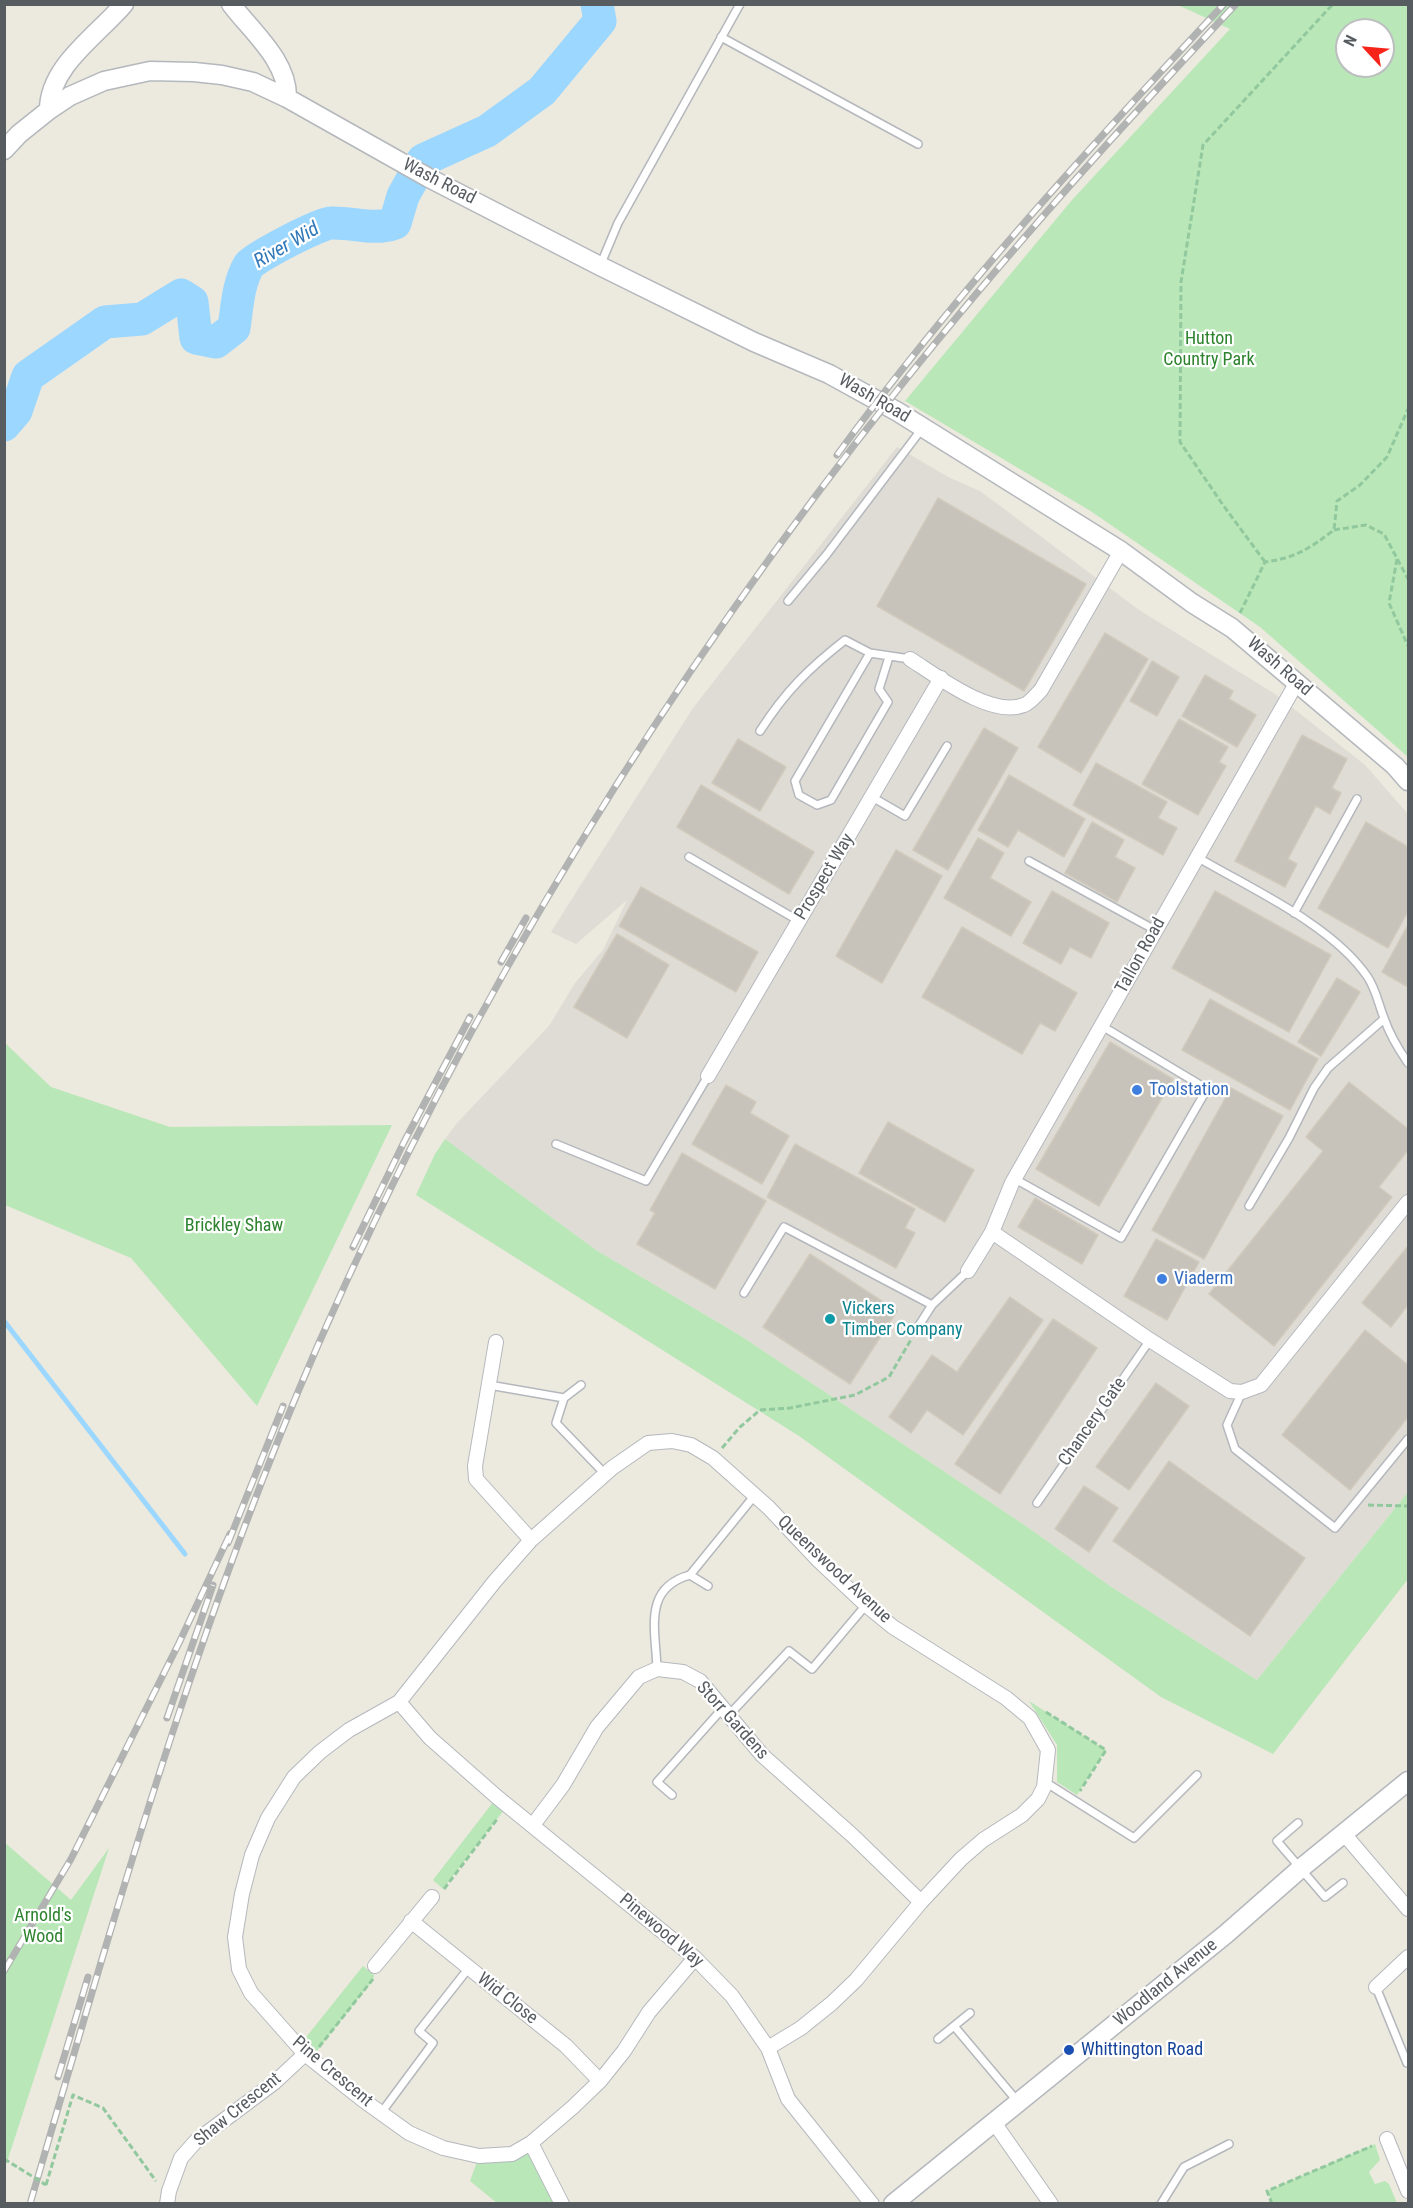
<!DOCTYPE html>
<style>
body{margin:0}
#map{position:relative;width:1413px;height:2208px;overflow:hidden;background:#ece9de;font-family:"Roboto Condensed",sans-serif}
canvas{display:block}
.frame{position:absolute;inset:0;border:6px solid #575c61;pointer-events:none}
.north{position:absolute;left:1335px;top:18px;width:60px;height:60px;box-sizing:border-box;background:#fff;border:2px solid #bcbec0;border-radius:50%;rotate:296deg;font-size:16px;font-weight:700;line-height:24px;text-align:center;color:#575c61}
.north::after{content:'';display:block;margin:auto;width:21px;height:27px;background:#f7241a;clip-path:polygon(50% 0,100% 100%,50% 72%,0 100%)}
</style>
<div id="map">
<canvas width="1413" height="2208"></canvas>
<div class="frame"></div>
<div class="north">N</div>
</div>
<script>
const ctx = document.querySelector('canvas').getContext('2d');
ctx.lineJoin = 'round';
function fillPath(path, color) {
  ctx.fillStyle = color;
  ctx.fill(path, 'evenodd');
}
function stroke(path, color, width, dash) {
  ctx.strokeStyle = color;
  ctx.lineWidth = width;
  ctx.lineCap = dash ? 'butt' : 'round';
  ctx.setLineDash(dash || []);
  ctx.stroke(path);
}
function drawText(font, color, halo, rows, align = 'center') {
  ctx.font = font + ' "Roboto Condensed",sans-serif';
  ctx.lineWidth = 4.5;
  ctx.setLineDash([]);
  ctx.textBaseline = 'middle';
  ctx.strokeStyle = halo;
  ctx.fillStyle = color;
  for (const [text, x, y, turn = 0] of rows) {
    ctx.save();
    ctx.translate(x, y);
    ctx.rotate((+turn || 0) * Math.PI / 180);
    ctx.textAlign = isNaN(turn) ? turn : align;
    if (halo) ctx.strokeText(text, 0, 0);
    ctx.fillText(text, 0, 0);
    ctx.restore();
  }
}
const industrial = new Path2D(`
 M897,447L948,477L980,491L1139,610L1275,694L1365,765L1408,814V1492L1257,1680L1110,1586L1026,1526L741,1336L596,1250L445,1139L457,1123L549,1026L575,983L603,950L627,900L576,944L551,932L693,708Z`);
const green = new Path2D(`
 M1178,5H1408V757L1260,627L1089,510L905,401L1072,200L1230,29ZM1347,30H1383V66H1347Z
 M4,1042L51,1087L170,1127L392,1125L257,1406L131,1258L5,1205Z
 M445,1139L596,1250L741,1336L1026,1526L1110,1586L1257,1680L1408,1492V1579L1273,1754L1161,1697L799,1436L416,1195L435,1154Z
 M1029,1701L1106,1750L1077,1795L1057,1782V1745Z
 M497,1797L508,1805L443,1889L433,1880Z
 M4,1842L71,1900L109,1848L5,2168Z
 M363,1966L374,1975L373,1980L316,2052L303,2041Z
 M531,2143L561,2204L497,2203L470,2181L479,2156Z
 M1375,2144L1380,2160L1369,2172L1375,2184L1385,2181L1389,2184L1397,2203H1272L1267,2191Z`);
const stream = new Path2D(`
 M4,1321L185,1554`);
const river = new Path2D(`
 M4,425L16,411L28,376L105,322L142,319L181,295L192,302L196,338L216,342L234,328C237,308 238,283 249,265C254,258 320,223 331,223C352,222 374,231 395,223L403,196L423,160L487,131L542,91L600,21L597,4`);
const building = new Path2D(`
 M938,498L1086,584L1024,691L877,606Z
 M1105,633L1148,659L1081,773L1038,747Z
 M1152,661L1179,677L1157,716L1130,701Z
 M1205,675L1233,691L1229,699L1256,715L1237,747L1182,716Z
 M1179,719L1228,747L1219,762L1226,766L1198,815L1142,784Z
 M984,728L1018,748L948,870L913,850Z
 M1302,735L1347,759L1332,788L1341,793L1330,814L1316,806L1288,859L1297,864L1285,887L1235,861Z
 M738,739L786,767L760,811L712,783Z
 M1096,763L1167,802L1158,818L1177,828L1163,855L1073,805Z
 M1009,775L1085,819L1064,857L1018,830L1008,847L978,830Z
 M701,785L814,852L789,894L677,827Z
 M1092,822L1124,840L1115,857L1135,868L1117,902L1065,873Z
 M1366,822L1408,847V911L1388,948L1318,908Z
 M978,838L1004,853L990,878L1031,902L1011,936L944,898Z
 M896,850L942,876L882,983L836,956Z
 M641,887L758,952L736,992L619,926Z
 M1052,891L1109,923L1091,958L1070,947L1061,964L1023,943Z
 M1215,891L1331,955L1289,1032L1172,968Z
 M1408,925V987L1382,972Z
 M962,927L1077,993L1055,1031L1040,1023L1022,1054L922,997Z
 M617,934L669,965L627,1038L574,1007Z
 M1337,978L1360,992L1321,1056L1298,1042Z
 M1210,999L1318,1059L1290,1110L1182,1050Z
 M1110,1042L1173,1079L1099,1206L1036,1169Z
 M1349,1082L1408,1129V1150L1379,1187L1392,1197L1274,1346L1209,1294L1323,1151L1306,1137Z
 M726,1085L756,1102L750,1113L789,1136L762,1184L692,1144Z
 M1231,1088L1283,1116L1204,1259L1152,1230Z
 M888,1122L974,1170L945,1222L859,1173Z
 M795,1144L915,1209L905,1228L915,1233L896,1268L767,1197Z
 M682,1153L766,1201L715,1289L637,1244L655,1213L650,1210Z
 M1035,1198L1098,1235L1082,1264L1018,1227Z
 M1156,1239L1199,1262L1167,1320L1124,1296Z
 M1408,1246V1305L1391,1327L1362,1303Z
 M810,1254L897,1311L850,1384L763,1327Z
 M1010,1297L1043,1320L963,1435L927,1410L911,1433L889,1417L932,1355L957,1372Z
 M1053,1319L1097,1348L1000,1494L955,1464Z
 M1365,1330L1408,1365V1417L1350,1490L1282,1435Z
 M1156,1383L1189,1406L1129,1490L1096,1467Z
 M1169,1461L1305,1558L1250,1636L1113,1541Z
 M1084,1486L1118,1508L1089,1552L1055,1529Z`);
const path = new Path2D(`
 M1334,530L1366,525L1384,534L1408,579
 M1397,559L1389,603L1408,646
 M1265,562L1223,505L1180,442L1181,282L1203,145L1333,4
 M1240,613L1265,562C1296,558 1310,548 1334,530L1337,501L1360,485L1387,457L1408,409
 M722,1448L740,1427L760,1410L790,1408L855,1395L889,1377L912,1338
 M1368,1505L1408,1506
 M1046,1712L1106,1750L1080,1791
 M444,1889L498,1818
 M319,2047L373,1979
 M4,2159L19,2168
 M46,2185L73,2095L103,2108L156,2181
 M1272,2204L1267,2191L1372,2146`);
const service = new Path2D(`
 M721,37L918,144
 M600,266L618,223L740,4
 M788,601L827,554L921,430
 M870,653L795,781L799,795L817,805L831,800L888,702L879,689L889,657
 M760,731C785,692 808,669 845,640L870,653L910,659
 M872,797L905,816L947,746
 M689,857L799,921
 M1197,857C1251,889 1331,924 1367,976C1376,989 1378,1003 1384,1018C1389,1033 1399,1050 1408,1063
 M1029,861L1155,930
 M1294,913L1357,799
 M556,1144L646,1181L708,1076
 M1015,1179L1121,1238L1207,1089L1102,1026
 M1249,1206L1289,1138L1314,1088L1328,1068L1384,1019
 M744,1293L784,1227L932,1305
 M918,1327L932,1305L968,1271
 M489,1385L564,1398L556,1423L605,1474
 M1242,1392L1227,1425L1235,1449L1335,1528L1408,1439
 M564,1398L581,1385
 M1037,1503L1150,1340
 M690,1575L755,1495
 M657,1669C656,1631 642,1588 690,1575L708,1586
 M729,1715L789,1651L812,1669L866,1605
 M1045,1782L1134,1838L1197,1775
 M672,1795L657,1782L723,1708
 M1298,1823L1277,1841L1325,1897L1343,1883
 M1376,1987L1407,2063L1408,2062
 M954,2026L1018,2102
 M938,2039L970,2013
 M381,2113L433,2043L419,2031L468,1969
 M1161,2204L1184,2167L1229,2144`);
const minor = new Path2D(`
 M910,659C937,676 991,718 1024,705C1030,703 1036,695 1041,690L1121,551
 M1297,682L1012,1183L992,1232L1150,1340L1230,1391L1242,1392L1261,1385L1408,1202
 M708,1076L941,678
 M968,1271L992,1232
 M496,1342L475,1466L476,1479L531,1540
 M399,1702L430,1738L497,1797L695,1958L732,1996L768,2048L788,2099L872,2204
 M533,1825L563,1785L597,1727L639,1677L657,1669L683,1672L700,1681L762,1755L853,1836L921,1902
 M1345,1835L1408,1909
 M411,1921L566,2046L600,2081
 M695,1958L649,2012L624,2051L600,2081L573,2107L531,2143L512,2154L479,2156L443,2148L409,2133L363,2100L305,2054L251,1993L239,1969L235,1937L242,1894L252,1855L268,1818L294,1777L320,1752L349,1730L399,1702L495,1581L531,1540L612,1468L648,1443L672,1441L691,1445L713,1458L769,1508L819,1561L866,1605L893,1627L1006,1698L1030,1718L1048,1750L1044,1787L1038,1799L1022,1815L983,1840L961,1859L921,1902L856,1980L832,2003L801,2028L768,2048
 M375,1966L432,1897
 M1376,1987L1408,1957
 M993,2121L1051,2204
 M1387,2139L1408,2191
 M531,2143L562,2204
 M167,2204L169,2191L181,2158L196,2141L275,2082L305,2054`);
const tertiary = new Path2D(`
 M231,4C252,32 288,61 287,98
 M49,110C49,66 98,35 124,4
 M4,150L19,134L49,110L70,96L104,81L150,71L194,72L222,75L253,82L287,98L429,178L600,266L754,342L829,374L898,412L1121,551L1192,603L1232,628L1395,766L1408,781
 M893,2204L1226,1934L1300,1869L1408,1781`);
const rail = new Path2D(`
 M837,455C954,295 1088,149 1224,4
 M501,962L526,918
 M353,1247L404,1142L470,1017
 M228,1543L283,1406
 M167,1718L213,1585
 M4,1971L71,1859L179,1643L230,1534
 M58,2077L88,1977
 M30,2204C115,1914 197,1622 318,1345C468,1003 666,680 899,388C1005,255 1120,128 1236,4`);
const pathBridge = new Path2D(`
 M19,2168L46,2185`);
const markers = [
 [1137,1090,6,"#3f7fe0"],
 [1162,1279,6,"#3f7fe0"],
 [830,1319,6,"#0f9aa8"],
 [1069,2050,6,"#1a4fb4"]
];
const streetNames = [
 ["Wash Road",439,182,27],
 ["Wash Road",874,399,30],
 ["Wash Road",1279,667,41],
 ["Prospect Way",825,877,-59],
 ["Tallon Road",1141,956,-61],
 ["Chancery Gate",1093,1422,-55],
 ["Queenswood Avenue",834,1570,43],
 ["Storr Gardens",732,1721,48],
 ["Pinewood Way",661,1931,40],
 ["Woodland Avenue",1166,1983,-39],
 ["Wid Close",507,1999,38],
 ["Pine Crescent",332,2072,40],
 ["Shaw Crescent",238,2110,-39]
];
const parkNames = [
 ["Hutton",1209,339],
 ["Country Park",1209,360],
 ["Brickley Shaw",234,1226],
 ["Arnold's",43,1916],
 ["Wood",43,1937]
];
const shopNames = [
 ["Toolstation",1149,1090],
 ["Viaderm",1174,1279]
];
const cultureNames = [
 ["Vickers",842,1309],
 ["Timber Company",842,1330]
];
const transitNames = [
 ["Whittington Road",1081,2050]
];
const waterNames = [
 ["River Wid",287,246,-30]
];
fillPath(industrial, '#dfdcd6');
fillPath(green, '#b9e7b8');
stroke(stream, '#9bd7ff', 5);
stroke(river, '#9bd7ff', 33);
fillPath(building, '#c7c3bb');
stroke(building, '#d1cabc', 1.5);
stroke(service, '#b4b8bd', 10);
stroke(minor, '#b4b8bd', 16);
stroke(tertiary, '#b4b8bd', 21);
stroke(path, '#91c89e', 3, [6, 3]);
stroke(service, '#fff', 7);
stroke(minor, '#fff', 14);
stroke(tertiary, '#fff', 18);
stroke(rail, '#b1b2b2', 7);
stroke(rail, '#fff', 4.5, [14]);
stroke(pathBridge, '#91c89e', 3, [6, 3]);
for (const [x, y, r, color] of markers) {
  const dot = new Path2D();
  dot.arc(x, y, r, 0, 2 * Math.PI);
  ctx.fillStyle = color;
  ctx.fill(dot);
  stroke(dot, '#fff', 2);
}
drawText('18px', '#575c61', '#fff', streetNames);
drawText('18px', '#2d832e', '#fff', parkNames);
drawText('18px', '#366cbe', '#fff', shopNames, 'left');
drawText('18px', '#0d838f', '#fff', cultureNames, 'left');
drawText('18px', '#164399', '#fff', transitNames, 'left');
drawText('italic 20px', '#3178b8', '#fff', waterNames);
</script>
